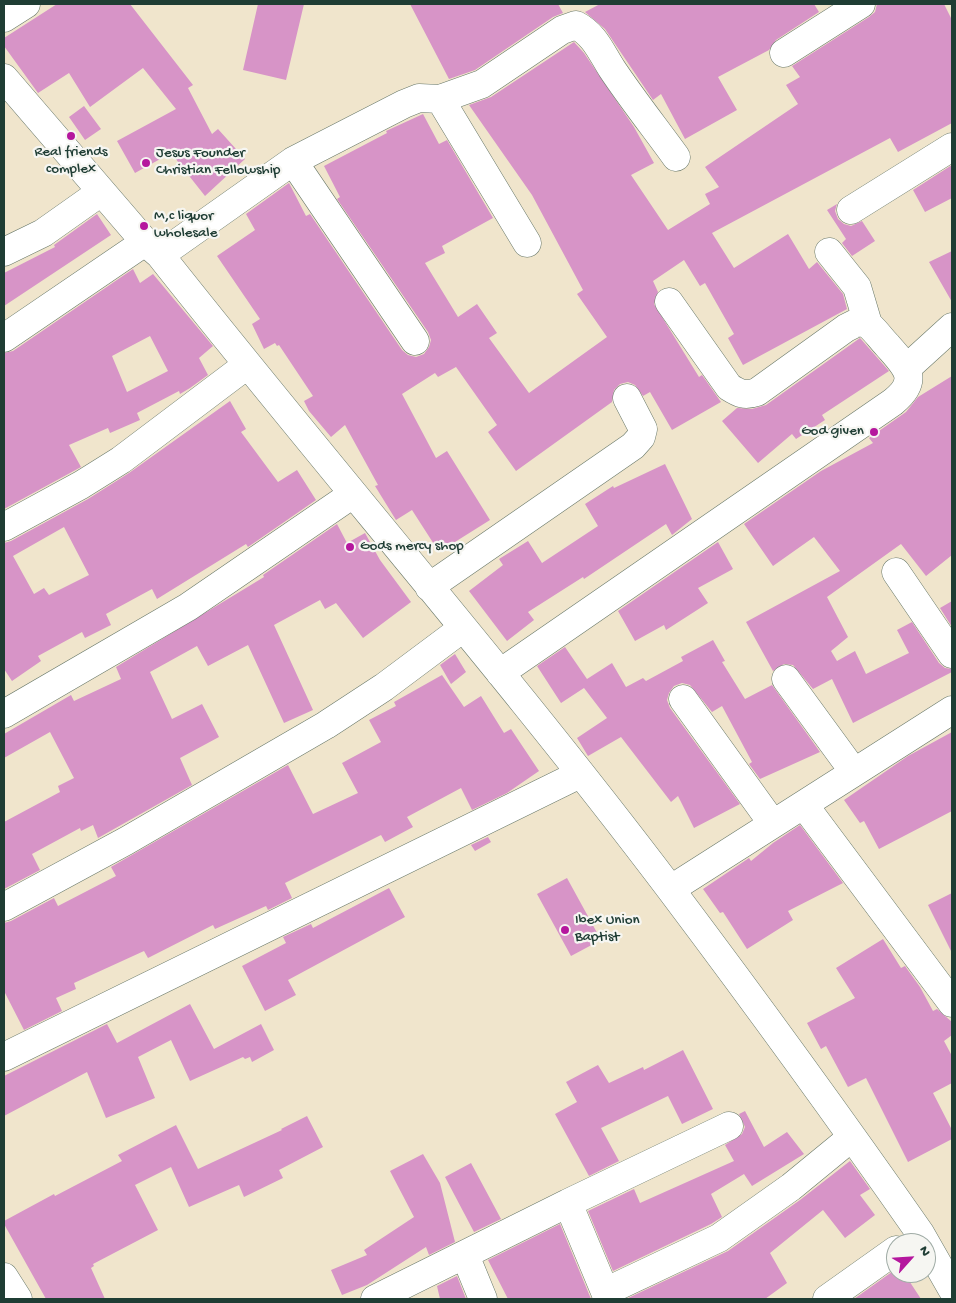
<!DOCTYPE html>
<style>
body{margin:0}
#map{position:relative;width:956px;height:1303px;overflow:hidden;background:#f0e5cc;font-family:"Gochi Hand",sans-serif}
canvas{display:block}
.frame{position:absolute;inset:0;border:5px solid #1f3d34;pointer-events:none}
.north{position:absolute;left:886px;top:1233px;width:50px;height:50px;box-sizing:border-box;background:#f6f6f2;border:1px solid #a0aca6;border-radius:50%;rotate:64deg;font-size:14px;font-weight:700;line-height:20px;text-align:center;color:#1f3d34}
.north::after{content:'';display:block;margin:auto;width:18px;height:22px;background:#b5179e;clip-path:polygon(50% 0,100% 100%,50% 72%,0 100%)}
</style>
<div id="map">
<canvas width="956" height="1303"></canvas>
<div class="frame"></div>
<div class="north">N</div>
</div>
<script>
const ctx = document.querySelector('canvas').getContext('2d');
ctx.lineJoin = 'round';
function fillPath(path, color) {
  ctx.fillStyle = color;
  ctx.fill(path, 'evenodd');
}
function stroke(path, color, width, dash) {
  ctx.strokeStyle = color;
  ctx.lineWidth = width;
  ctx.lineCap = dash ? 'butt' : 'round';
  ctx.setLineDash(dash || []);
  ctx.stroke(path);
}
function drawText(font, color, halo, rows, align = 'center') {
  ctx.font = font + ' "Gochi Hand",sans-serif';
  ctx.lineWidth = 4.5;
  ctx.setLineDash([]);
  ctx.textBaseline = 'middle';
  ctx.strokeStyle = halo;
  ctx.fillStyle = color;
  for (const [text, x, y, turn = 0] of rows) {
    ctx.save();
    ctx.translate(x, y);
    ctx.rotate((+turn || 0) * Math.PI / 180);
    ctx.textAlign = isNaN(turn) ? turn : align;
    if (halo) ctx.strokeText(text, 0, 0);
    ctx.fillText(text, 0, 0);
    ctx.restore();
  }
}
const building = new Path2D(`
 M57,4H130L193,85L188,88L212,134L218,129L245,159L205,196L171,153L135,173L117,141L176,109L143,68L90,107L69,73L38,93L4,46V38Z
 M258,4H304L286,80L243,70Z
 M410,4H558L563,13L553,17L475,70L449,79Z
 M600,4H814L819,12L776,40L769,50L718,77L737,110L685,139L661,94L653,100L605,29L585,12Z
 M877,4H944L952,20V123L898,152L890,138L712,233L734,268L788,234L809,269L817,262L843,294L847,309L743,365L728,338L734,334L705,283L700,286L684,260L653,281L658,292L654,304L699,377L702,375L721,402L672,430L650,392L643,396L635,385L628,382L620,384L614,390L612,402L516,471L488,432L497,425L456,367L438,377L435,373L402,394L436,458L447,451L490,520L439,552L412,510L396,520L375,486L378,485L345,425L331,437L309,411L304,401L313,396L279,345L277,346L275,343L264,349L252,324L260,319L217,256L255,230L246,214L289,183L306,216L310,214L402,350L408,355L416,357L424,354L429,347L431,340L428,332L337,199L340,197L324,166L387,133L386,131L423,114L439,144L447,140L493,218L442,246L445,253L425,263L458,317L477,304L497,333L489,338L529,393L607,337L577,294L583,290L532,195L469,105L491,97L574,42L584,53L634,127L654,163L631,175L668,230L710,204L705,194L719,187L705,167L798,104L786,85L800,77L792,66L869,17L875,12Z
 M84,106L101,129L85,140L69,117Z
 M952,165V198L925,212L913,190Z
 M837,204L835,211L838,219L844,224L851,226L862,221L875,241L852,256L842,243L846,239L827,210Z
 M97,214L111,235L4,306V273L55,247L54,245Z
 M952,251V302L929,262Z
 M133,269L140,283L153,274L213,346L199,358L208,375L190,388L180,394L179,391L137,413L140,420L110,433L108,428L69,445L81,467L4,509V353L13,351ZM150,336L168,371L127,392L112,356Z
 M860,338L889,371L822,415L825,420L796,439L792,434L758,463L722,421L737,408L752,409L766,405Z
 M952,376V555L926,576L901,544L827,597L848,637L831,651L837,661L855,651L866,674L909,653L897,630L912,622L939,663L945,668L952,669V672L853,723L832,679L813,689L793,665L784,664L773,671L746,622L840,571L814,537L773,566L744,524L821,471L873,443L869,438L906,412L918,397Z
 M230,401L246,429L241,432L278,482L297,470L316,500L248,547L246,544L157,599L152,589L106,614L111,625L85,638L82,632L38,656L41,661L12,681L4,669V543L11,541L88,499L129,473ZM64,527L89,575L49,595L44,588L34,594L13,556Z
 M665,464L692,519L672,535L666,524L584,579L583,577L528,612L534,620L507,641L469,591L503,565L499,559L528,541L542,563L598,526L585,504L613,486L614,488Z
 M337,524L347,543L365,533L380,560L411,602L363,638L336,603L325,609L320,600L274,625L313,710L284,723L248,645L208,666L197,646L150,672L172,719L202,704L219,737L180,758L192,785L98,838L93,825L81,831L80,828L32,854L40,870L4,889V822L60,792L58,786L74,778L50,732L4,758V734L71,695L74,701L121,679L116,667L264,577L263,575Z
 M718,542L733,569L698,588L708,603L666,630L664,625L635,641L618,611Z
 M952,601V627L940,608Z
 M713,640L725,661L722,662L745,699L772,685L820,752L760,779L749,764L752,762L722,706L712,712L690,685L682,683L674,686L669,693L667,700L670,708L740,804L694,828L678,796L671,802L621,737L588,756L577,738L607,718L584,688L561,703L537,666L565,647L587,679L612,663L626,687L643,678L646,681L683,661L681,657Z
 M455,654L466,672L451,684L440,665Z
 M442,675L464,707L481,696L504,733L511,729L539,771L507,793L472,810L461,788L407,817L413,827L385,842L381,835L285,883L292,898L268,910L266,906L215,929L213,925L148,958L144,951L74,983L76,989L56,998L62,1011L24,1030L4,991V923L11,921L54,898L58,906L116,876L111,867L288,765L313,814L358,793L342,763L381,742L369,720L396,706L394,702Z
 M952,732V811L879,849L864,821L860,823L844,800L908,756Z
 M800,825L843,883L788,911L793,920L747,949L723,912L720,913L703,889L749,858L751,861L773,843Z
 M488,837L491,842L475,851L471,845Z
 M567,878L601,940L571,956L537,894Z
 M389,888L405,917L288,980L296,995L265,1011L242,966L286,943L283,937L311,924L313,928Z
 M952,893V953L928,905Z
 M883,939L901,968L905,966L920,987L933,1011L937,1009L952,1022V1035L944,1041L952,1056V1083L933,1093L952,1130V1139L908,1162L866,1078L848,1087L826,1046L821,1049L807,1023L855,998L836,968Z
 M190,1004L214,1049L261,1024L274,1050L252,1062L250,1057L245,1059L243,1057L190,1081L171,1040L138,1057L155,1098L106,1118L87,1072L4,1116V1076L107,1024L117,1043Z
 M683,1050L713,1109L682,1124L668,1096L601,1128L619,1161L589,1176L555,1114L577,1102L566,1082L598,1065L609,1083L643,1067L644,1070Z
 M745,1111L764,1147L787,1132L804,1154L752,1186L744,1174L711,1194L722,1217L711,1224L613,1271L588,1211L634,1189L640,1203L734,1161L725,1145L742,1134L745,1127L739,1114Z
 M307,1116L323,1147L279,1170L283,1178L244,1197L239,1185L189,1207L171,1167L135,1185L158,1230L93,1264L94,1266L91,1268L105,1299H46L4,1224V1221L54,1194L55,1196L122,1161L118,1155L176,1125L198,1169L282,1130L281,1129Z
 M423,1154L440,1183L455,1242L429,1255L426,1247L367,1285L342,1295L331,1270L367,1255L364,1250L414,1217L390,1171Z
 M850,1161L870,1189L860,1195L875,1215L845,1238L823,1210L770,1253L787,1283L765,1299H626L728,1251L800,1200Z
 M471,1163L501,1219L474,1232L445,1177Z
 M560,1224L591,1299H508L488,1260Z
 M896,1269V1273H904L921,1299H854Z
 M457,1276L466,1299H440L437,1286Z`);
const street = new Path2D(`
 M4,18L26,4
 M784,53L861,4
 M4,78L145,242L160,255C328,468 507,673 671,890C756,1003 839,1117 920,1233L952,1289
 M440,99L527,243
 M293,161L415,341
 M851,210L952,147
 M4,252L43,233L101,192
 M829,252L857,287L868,324
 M160,255L293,161L404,104L419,98L440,99L482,84L562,30L576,25C595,35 601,52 612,69C632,99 655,128 676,157
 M4,338L145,242
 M907,368L952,327
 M4,527L81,485L121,460L247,365
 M896,572L952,654
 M429,587L633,446L641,437L643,429L627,398
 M500,673L893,402C921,379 906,367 887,345C880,338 874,328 865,322L856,323L846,328L757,392C745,396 740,394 729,387L669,302
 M786,679L854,772
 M683,699L773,824
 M4,714L188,607L353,494
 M804,805L952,1003
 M671,889L952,710
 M4,907L126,841L326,725L384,687L463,628
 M4,1057L580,774
 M568,1203L729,1126
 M465,1255L483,1299
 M4,1277L18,1299
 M605,1292L719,1238L791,1187L852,1137
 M375,1299L568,1203L608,1299
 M827,1299L896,1250`);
const markers = [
 [71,136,5,"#b5179e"],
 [146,163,5,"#b5179e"],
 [144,226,5,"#b5179e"],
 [874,432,5,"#b5179e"],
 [350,547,5,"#b5179e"],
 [565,930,5,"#b5179e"]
];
const poiNames = [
 ["Real friends",71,153,"center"],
 ["complex",71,170,"center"],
 ["Jesus Founder",156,154],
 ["Christian Fellowship",156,171],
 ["M,c liquor",154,217],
 ["wholesale",154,234],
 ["God given",864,432,"right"],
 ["Gods mercy shop",360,547],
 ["Ibex Union",575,921],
 ["Baptist",575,938]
];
fillPath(building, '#d794c7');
stroke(street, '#687869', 29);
stroke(street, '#fff', 28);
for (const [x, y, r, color] of markers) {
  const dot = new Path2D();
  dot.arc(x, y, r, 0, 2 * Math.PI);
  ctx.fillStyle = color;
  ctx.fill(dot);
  stroke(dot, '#f6f6f2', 2);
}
drawText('15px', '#1f3d34', '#f6f6f2', poiNames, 'left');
</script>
